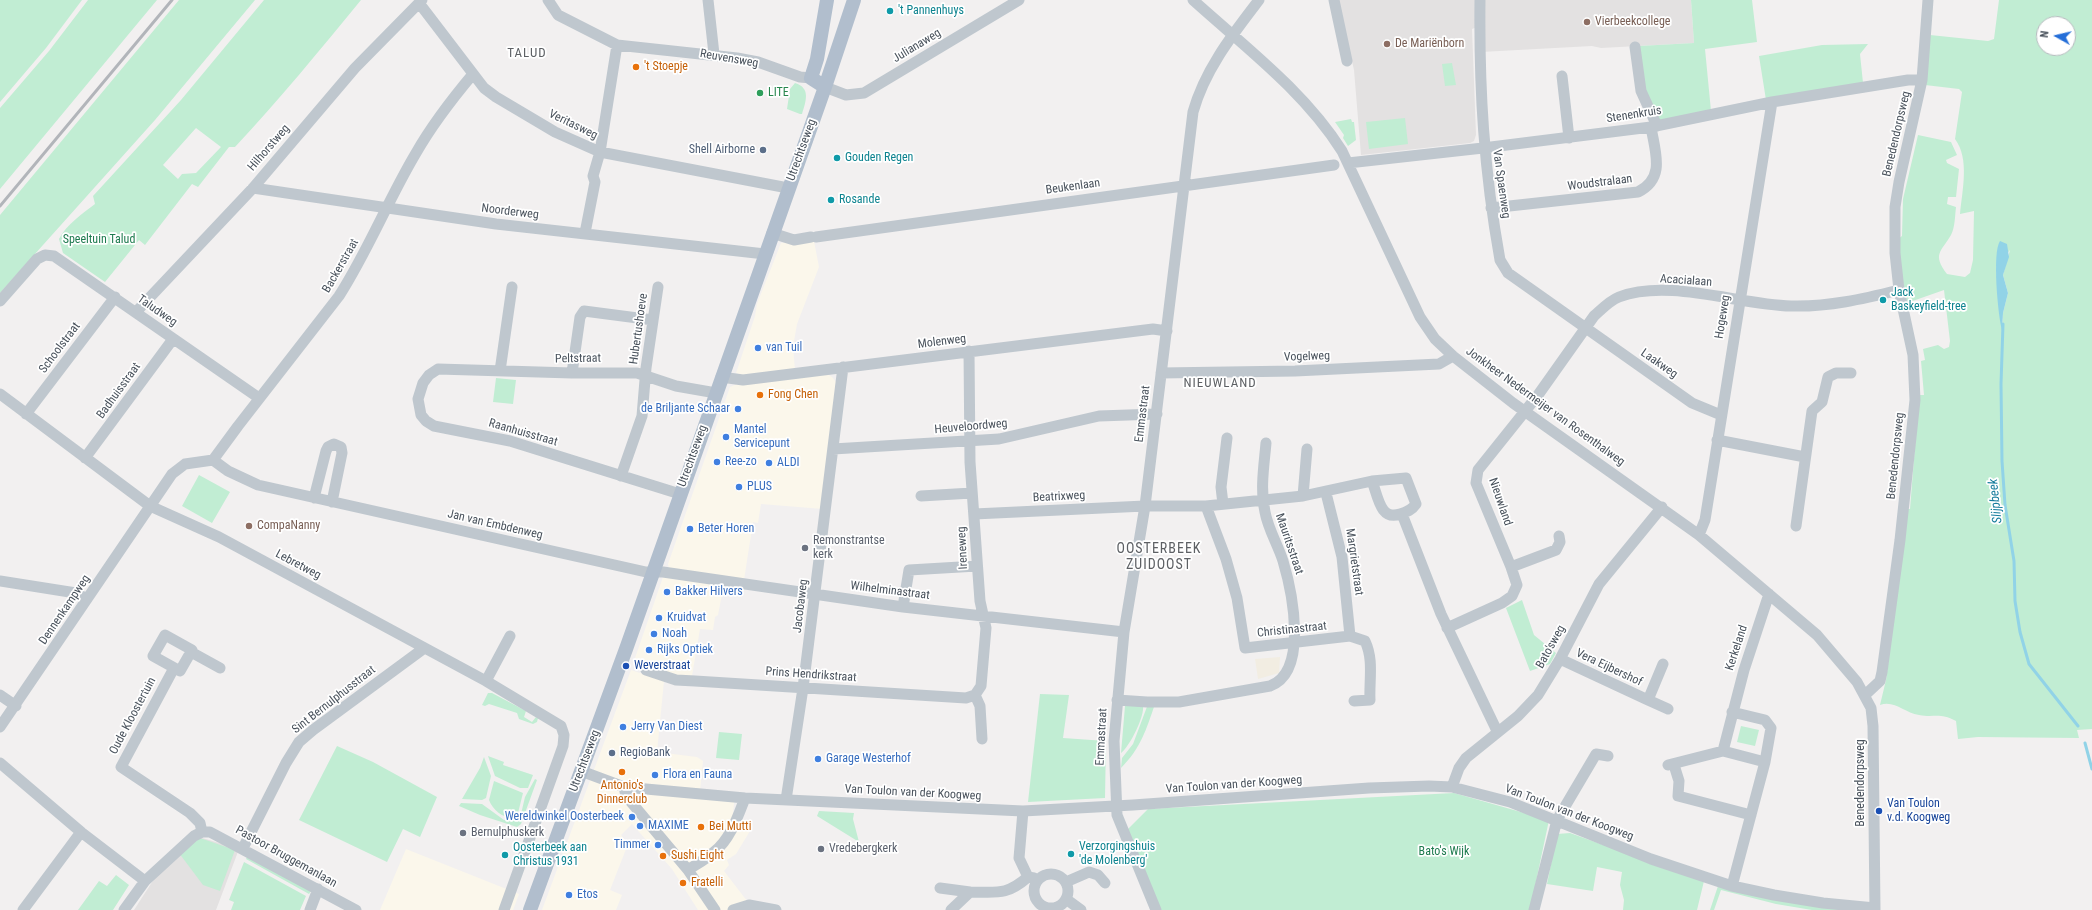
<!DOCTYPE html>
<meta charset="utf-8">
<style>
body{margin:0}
#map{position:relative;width:2092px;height:910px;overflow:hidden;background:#f2f0f0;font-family:"Roboto Condensed",sans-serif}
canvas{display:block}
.north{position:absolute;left:2036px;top:16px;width:40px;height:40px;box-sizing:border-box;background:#fff;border:1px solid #b6babe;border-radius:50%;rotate:278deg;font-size:11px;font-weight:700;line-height:16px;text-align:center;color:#49525c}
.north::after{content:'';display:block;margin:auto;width:14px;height:18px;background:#246ed8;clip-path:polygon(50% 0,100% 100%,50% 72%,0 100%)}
</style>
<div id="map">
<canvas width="2092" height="910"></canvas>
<div class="north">N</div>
</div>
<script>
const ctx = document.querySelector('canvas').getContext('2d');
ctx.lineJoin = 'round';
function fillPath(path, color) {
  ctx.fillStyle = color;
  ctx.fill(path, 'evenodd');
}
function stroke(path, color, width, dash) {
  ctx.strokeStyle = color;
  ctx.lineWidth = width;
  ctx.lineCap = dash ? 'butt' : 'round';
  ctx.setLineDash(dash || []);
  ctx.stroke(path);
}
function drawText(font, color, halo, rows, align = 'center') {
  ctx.font = font + ' "Roboto Condensed",sans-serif';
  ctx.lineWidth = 3.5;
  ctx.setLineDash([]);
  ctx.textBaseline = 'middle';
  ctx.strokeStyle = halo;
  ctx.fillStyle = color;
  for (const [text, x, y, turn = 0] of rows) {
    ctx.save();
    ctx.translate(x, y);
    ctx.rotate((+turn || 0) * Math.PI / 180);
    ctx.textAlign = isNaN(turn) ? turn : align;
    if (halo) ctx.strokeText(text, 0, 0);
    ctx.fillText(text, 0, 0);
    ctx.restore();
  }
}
const commercial = new Path2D(`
 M814,241L819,267L797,324L793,347L795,370L744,376L736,373L755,316L757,304L781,243Z
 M827,374L832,377L836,382L823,509L761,504L758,523L753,522L744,580L669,568L668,564L730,387L737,384Z
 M663,577L724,584L718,615L715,617L713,630L700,629L692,676L676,675L634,661Z
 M631,670L664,681L657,752L697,757L703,761L700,791L735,794L733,813L750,831L736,854L727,860L729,865L724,871L754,910H698L672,869L632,824L621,835L628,844L610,890L622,895L616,910H542Z
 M406,849L519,894L513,910H380Z`);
const education = new Path2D(`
 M1338,0H1476L1477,27L1472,29L1476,135L1474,141L1470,143L1361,155L1354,70Z
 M1482,0H1691L1694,43L1601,48L1592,46L1481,52Z
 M199,837L239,849L216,910H134L156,876Z`);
const green = new Path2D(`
 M0,0H82L46,48L0,102Z
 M88,0H157L0,189V108L49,51Z
 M179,0H255L155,120L0,293V215Z
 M264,0H361C320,50 279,100 235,147H229L198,187L192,184L145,245L139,240L105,282L63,253L59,239C67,224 82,214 95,204L93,196L181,100ZM196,128L221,147L196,173L182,174L178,179L163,165Z
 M1691,0H1752L1757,42L1705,49L1711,111L1658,121L1644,91L1639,46L1694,43Z
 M1999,0H2092V729L2077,730L2079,738L1978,737L1958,739L1956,721C1939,712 1935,718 1919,715C1904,713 1895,700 1880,705L1886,680L1908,509H1910L1919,395H1924L1921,361L1925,360L1923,349L1938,345L1944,349L1949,347L1950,341L1944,290L1907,303L1900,267L1898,239L1902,236L1903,199L1918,135L1951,142L1957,155L1946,160L1947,163L1959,169L1956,197H1948L1947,204L1956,207C1955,215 1955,228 1951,235C1941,252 1932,254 1947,274L1965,277L1970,273L1973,260L1974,211L1960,214C1962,191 1970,159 1955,139L1962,92L1959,89L1925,85L1930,35L1988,41L1994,39ZM2044,24H2068V48H2044ZM2010,250L2003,275L2008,293L2003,313L2002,329L1996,267Z
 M1868,44L1860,54L1863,83L1766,100L1759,56L1822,45Z
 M1452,63L1456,85L1445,86L1442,64Z
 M795,83C811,88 806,101 802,114H800L787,109L790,89Z
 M1405,118L1408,144L1369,149L1366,122Z
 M1351,119L1352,122H1354L1356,140L1348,146L1343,138L1344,135L1335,122Z
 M496,378L516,380L513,404L493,402Z
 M199,475L230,492L212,523L182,506Z
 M1522,600L1534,635L1556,653L1550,664L1530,671L1506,608Z
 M488,693H492L526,711L524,717L532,722L536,717L538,718L537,722L533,724L519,719L517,713L489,704L485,706L482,705Z
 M1040,694L1069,695L1063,738L1106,741L1105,798L1028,802Z
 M1148,704H1155C1146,730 1141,748 1121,768L1122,758L1133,744Z
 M1143,705C1145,716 1130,746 1121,753L1125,706Z
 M1741,726L1759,730L1755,746L1737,742Z
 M719,732L742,734L739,760L716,758Z
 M337,746L373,762L437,797L420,837L403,829L387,862L299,820Z
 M488,756L504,762L503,765L533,775L528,788H520L495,776Z
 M484,757L491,776L486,798L482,800L462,799L480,768Z
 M535,779L537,780L521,824L517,827L480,815L459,806L461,803L482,804L504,820H516L521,814L525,797Z
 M494,781L523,793L518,813L514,818C502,818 493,810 489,800Z
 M1454,793L1549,820L1530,910H1160L1128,829L1148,809Z
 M819,811L854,813L853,819L859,842L817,816Z
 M1570,833L1704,881L1697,910H1623L1624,900L1620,885L1622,872L1597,867L1593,891L1547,884L1557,834Z
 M200,838L235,850L220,891L203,885L179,853Z
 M248,855L311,891L309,894L246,859Z
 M244,862L306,896L300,910H231L234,902L229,900Z
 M116,875L129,885L113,910H78L99,881L107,886Z
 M1718,886L1850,910H1812L1776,904L1721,890L1714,910H1710Z`);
const sand = new Path2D(`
 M1280,657L1279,673L1258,679L1255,659Z`);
const water = new Path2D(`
 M2000,241L2007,244L2009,257L2003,275L2008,293L2003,313L2002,330C1998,316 1992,252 2000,241Z`);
const stream = new Path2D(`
 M2003,324L2001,384L2002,461L2005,505L2014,561L2015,601L2020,632L2029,664L2078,726
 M2085,743L2092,769`);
const minor = new Path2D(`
 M548,0L558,15L617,45L737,58L758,62L800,77L811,78
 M708,0L714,54
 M1193,0C1245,47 1304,91 1342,151L1420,317L1435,339L1453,356L1513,403L1699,535L1817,635L1857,682L1871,708L1873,726L1875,910
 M1334,0L1347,61
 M1480,0C1479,90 1484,171 1500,260L1508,273L1692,403L1721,415
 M419,3L484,88L496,97L555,132L600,152L788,188
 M1635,47L1641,91L1657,126
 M1562,76L1569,138
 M825,87L846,95L864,93L1019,0
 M1348,163L1483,148L1651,127L1772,102L1908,80H1922
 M253,188L496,224L765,254
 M1491,208L1638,192C1666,178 1655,152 1651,127
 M585,233L595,182L593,176L600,152L617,45
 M772,233L794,240L811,237
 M816,237L1334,165
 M0,301L37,259L45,255L54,256L259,398
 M136,312L253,188L355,68L422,0
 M969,351L970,462L980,601L986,628L981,686L975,695L980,706L982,739
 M500,371L512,287
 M572,373L580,317L584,311L653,320
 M1161,373L1295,371L1439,364L1453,356
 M721,377L743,380L1153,329L1167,331
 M0,394L150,506L219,537L486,681L561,726L564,735L563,746L504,910
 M26,414L115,297
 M1717,440L1805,457
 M833,449L999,439L1099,416L1157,414
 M85,458L173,339
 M213,460L228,471L258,485L646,572H663L903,607L1124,632
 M213,460L238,426L339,296C368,251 388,200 416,153C432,125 452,99 473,74
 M621,476L642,416L646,368L658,287
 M1406,478L1416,504C1412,510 1407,512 1400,514C1380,521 1378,496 1372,481Z
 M1326,493L1342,557L1350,636
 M680,494L510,441L434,426L426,421L421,415L418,399L423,383L429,375L438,369L572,373H637L676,386L716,393
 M921,496L972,493
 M1303,496L1307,449
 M314,498L326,451L328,447L334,444L341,447L342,453L332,502
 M1223,504L1221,487L1227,438
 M1206,506L1226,559L1237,598L1245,648L1350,636L1365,641C1374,660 1369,680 1370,700L1354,701
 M974,514L1145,506H1206L1303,496L1372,481
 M1402,514L1441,614L1497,731
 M1796,526L1812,411L1822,402L1828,377L1836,373H1851
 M1699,535L1705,520L1772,102
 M1559,536L1560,542L1556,550L1511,567L1476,483L1478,470L1538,395L1594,316C1602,309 1609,301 1619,297C1669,278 1739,305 1791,306C1829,307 1863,299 1899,290
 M0,581L76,593L87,599
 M903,607L909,570L977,566
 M1447,628L1502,603L1512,596L1517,585L1511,567
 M165,635L192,650L180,671L153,656Z
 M191,652L220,668
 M1560,659L1648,700L1663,664
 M174,668L121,767L190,813L200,823L202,832
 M646,670L676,680L695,681L966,698L975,695
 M486,681L510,636
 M0,695L16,706
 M1865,695L1880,681L1882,672L1900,540L1915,400L1913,355L1899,290L1895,253V207L1899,182L1922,80L1928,0
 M1117,700L1147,702H1179L1270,686C1309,672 1292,591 1283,561C1278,545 1268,529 1265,512C1260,489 1264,466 1266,443
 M1648,700L1668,709
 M1732,712L1765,720L1771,728L1765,762L1732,886
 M0,727L172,474L185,464L213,460
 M1723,751L1744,670L1769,594
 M0,763L81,832L23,910
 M1668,765L1723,751L1765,762
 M1674,765L1679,781L1678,796L1751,815
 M581,771L624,787L745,798L1023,811L1133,805L1369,788L1429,786L1452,787L1510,802L1651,859L1732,886L1774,895L1823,903L1875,908
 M624,787L626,796L688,870L715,910
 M1452,787L1459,768L1466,758L1518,716L1538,695L1560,659L1599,584L1662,507
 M786,800L803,688L843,367
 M1023,811L1019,858L1028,877L1034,878
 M81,832L145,881L194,836L202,832H210L356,910
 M243,848L286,763L299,742L313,730L423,649
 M688,870C697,864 706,859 714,852C730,840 738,816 745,798
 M1034 891a17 17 0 1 1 34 0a17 17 0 1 1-34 0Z
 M1066,882L1089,872L1098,875L1105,883
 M940,888L970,892
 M1066,899L1081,910
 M124,910L145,881
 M310,910L318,889
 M733,910L749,905L776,910
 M951,910L970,892C997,892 1006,896 1028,877
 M1156,910L1117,815L1114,741L1124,632L1145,506L1193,112C1205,69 1233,34 1259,0
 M1534,910L1557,820L1596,754L1608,756`);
const major = new Path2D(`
 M825,87L811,78L817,59L827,0
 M530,910L626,649L825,87L854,0`);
const rail = new Path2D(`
 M0,206L172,0`);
const markers = [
 [890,11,4,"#0f9aa8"],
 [1587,22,4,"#8d6e63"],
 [1387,44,4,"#8d6e63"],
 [636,67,4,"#e8710a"],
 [760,93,4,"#2e9e5b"],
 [763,150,4,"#5c6f8a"],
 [837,158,4,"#0f9aa8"],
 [831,200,4,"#0f9aa8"],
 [1883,300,4,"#0f9aa8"],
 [758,348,4,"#3f7fe0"],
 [760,395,4,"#e8710a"],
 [738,409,4,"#3f7fe0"],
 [726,437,4,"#3f7fe0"],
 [717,462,4,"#3f7fe0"],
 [769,463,4,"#3f7fe0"],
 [739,487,4,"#3f7fe0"],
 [249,526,4,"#8d6e63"],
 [690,529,4,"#3f7fe0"],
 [805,548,4,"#6b7280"],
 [667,592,4,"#3f7fe0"],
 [659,618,4,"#3f7fe0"],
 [654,634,4,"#3f7fe0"],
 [649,650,4,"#3f7fe0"],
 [626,666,4,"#1a4fb4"],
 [623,727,4,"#3f7fe0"],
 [612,753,4,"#5c6f8a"],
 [818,759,4,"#3f7fe0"],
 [622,772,4,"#e8710a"],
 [655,775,4,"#3f7fe0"],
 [1879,811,4,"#1a4fb4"],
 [632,817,4,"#3f7fe0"],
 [640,826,4,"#3f7fe0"],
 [701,827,4,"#e8710a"],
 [463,833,4,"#6b7280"],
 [658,845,4,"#3f7fe0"],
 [821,849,4,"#6b7280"],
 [1071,854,4,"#0f9aa8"],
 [505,855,4,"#0f9aa8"],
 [663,856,4,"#e8710a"],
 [683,883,4,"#e8710a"],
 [569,895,4,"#3f7fe0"]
];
const cultureNames = [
 ["'t Pannenhuys",898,11],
 ["Gouden Regen",845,158],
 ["Rosande",839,200],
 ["Jack",1891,293],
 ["Baskeyfield-tree",1891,307],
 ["Verzorgingshuis",1079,847],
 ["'de Molenberg'",1079,861],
 ["Oosterbeek aan",513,848],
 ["Christus 1931",513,862]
];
const educationNames = [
 ["Vierbeekcollege",1595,22],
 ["De Mariënborn",1395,44],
 ["CompaNanny",257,526]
];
const streetNames = [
 ["Julianaweg",917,46,-31],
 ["Reuvensweg",729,59,10],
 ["Stenenkruis",1634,115,-9],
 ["Veritasweg",573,125,26],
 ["Benedendorpsweg",1897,134,-77],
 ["Hilhorstweg",269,148,-49],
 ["Utrechtseweg",802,150,-70],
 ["Woudstralaan",1600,183,-7],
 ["Van Spaenweg",1501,184,82],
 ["Beukenlaan",1073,187,-8],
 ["Noorderweg",510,212,7],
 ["Backerstraat",341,266,-60],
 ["Acacialaan",1686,281,4],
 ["Taludweg",157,311,35],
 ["Hogeweg",1723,317,-81],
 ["Hubertushoeve",639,329,-82],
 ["Molenweg",942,342,-7],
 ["Schoolstraat",60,348,-53],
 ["Vogelweg",1307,357,-2],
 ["Peltstraat",578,359,-1],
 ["Laakweg",1659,364,35],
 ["Badhuisstraat",119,391,-54],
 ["Jonkheer Nedermeijer van Rosenthalweg",1545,407,36],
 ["Emmastraat",1143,414,-83],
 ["Heuveloordweg",971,427,-5],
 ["Raanhuisstraat",523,433,16],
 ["Utrechtseweg",693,456,-70],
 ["Benedendorpsweg",1896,456,-84],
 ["Beatrixweg",1059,497,-3],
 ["Nieuwland",1500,502,71],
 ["Jan van Embdenweg",495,525,13],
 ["Mauritsstraat",1289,544,71],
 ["Ireneweg",963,548,-93],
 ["Margrietstraat",1354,562,82],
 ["Lebretweg",298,565,28],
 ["Wilhelminastraat",890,591,7],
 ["Jacobaweg",801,606,-83],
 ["Dennenkampweg",65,610,-56],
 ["Christinastraat",1292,630,-6],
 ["Bato'sweg",1551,647,-61],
 ["Kerkeland",1737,648,-72],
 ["Vera Eijbershof",1609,668,25],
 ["Prins Hendrikstraat",811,675,4],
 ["Sint Bernulphusstraat",334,700,-38],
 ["Oude Kloostertuin",133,716,-62],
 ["Emmastraat",1102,737,-87],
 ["Utrechtseweg",585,761,-69],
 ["Benedendorpsweg",1861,783,-90],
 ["Van Toulon van der Koogweg",1234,785,-4],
 ["Van Toulon van der Koogweg",913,793,3],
 ["Van Toulon van der Koogweg",1569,813,21],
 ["Pastoor Bruggemanlaan",286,857,29]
];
const foodNames = [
 ["'t Stoepje",644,67],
 ["Fong Chen",768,395],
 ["Antonio's",622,786,"center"],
 ["Dinnerclub",622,800,"center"],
 ["Bei Mutti",709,827],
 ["Sushi Eight",671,856],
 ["Fratelli",691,883]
];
const leisureNames = [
 ["LITE",768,93]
];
const serviceNames = [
 ["Shell Airborne",755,150],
 ["RegioBank",620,753,"left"]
];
const parkNames = [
 ["Speeltuin Talud",99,240],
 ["Bato's Wijk",1444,852]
];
const shopNames = [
 ["van Tuil",766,348],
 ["de Briljante Schaar",730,409,"right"],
 ["Mantel",734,430],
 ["Servicepunt",734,444],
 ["Ree-zo",725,462],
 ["ALDI",777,463],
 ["PLUS",747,487],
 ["Beter Horen",698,529],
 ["Bakker Hilvers",675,592],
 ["Kruidvat",667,618],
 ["Noah",662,634],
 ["Rijks Optiek",657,650],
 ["Jerry Van Diest",631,727],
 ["Garage Westerhof",826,759],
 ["Flora en Fauna",663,775],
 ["Wereldwinkel Oosterbeek",624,817,"right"],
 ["MAXIME",648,826],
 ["Timmer",650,845,"right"],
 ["Etos",577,895]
];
const worshipNames = [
 ["Remonstrantse",813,541],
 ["kerk",813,555],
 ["Bernulphuskerk",471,833],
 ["Vredebergkerk",829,849]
];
const transitNames = [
 ["Weverstraat",634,666],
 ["Van Toulon",1887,804],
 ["v.d. Koogweg",1887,818]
];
const neighbourhoodNames = [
 ["TALUD",527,54],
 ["NIEUWLAND",1220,384]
];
const waterNames = [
 ["Slijpbeek",1996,501,-96]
];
const quarterNames = [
 ["OOSTERBEEK",1159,549],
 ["ZUIDOOST",1159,565]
];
fillPath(commercial, '#fbf7eb');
fillPath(education, '#e3e1e1');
fillPath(green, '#c1edd3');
fillPath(sand, '#f2ede2');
fillPath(water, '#91d3e7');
stroke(stream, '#91d3e7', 3);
stroke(minor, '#bfc7ce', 11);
stroke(major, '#b1becd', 14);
stroke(rail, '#b2b5ba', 3);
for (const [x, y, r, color] of markers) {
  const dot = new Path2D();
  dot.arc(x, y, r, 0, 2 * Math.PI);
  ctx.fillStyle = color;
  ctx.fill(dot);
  stroke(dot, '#fff', 1.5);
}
drawText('12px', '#0d838f', '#fff', cultureNames, 'left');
drawText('12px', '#785e54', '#fff', educationNames, 'left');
drawText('12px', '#49525c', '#fff', streetNames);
drawText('12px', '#c56008', '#fff', foodNames, 'left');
drawText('12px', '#27864d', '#fff', leisureNames, 'left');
drawText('12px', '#4e5e75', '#fff', serviceNames, 'right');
drawText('12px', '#1d7a4e', '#fff', parkNames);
drawText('12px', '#366cbe', '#fff', shopNames, 'left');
drawText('12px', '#5b616d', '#fff', worshipNames, 'left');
drawText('12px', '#164399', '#fff', transitNames, 'left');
ctx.letterSpacing = '1px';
drawText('13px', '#5d6064', '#fff', neighbourhoodNames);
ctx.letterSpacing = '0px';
drawText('italic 13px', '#157c9c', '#fff', waterNames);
ctx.letterSpacing = '1px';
drawText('14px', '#5d6064', '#fff', quarterNames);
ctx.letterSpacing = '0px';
</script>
